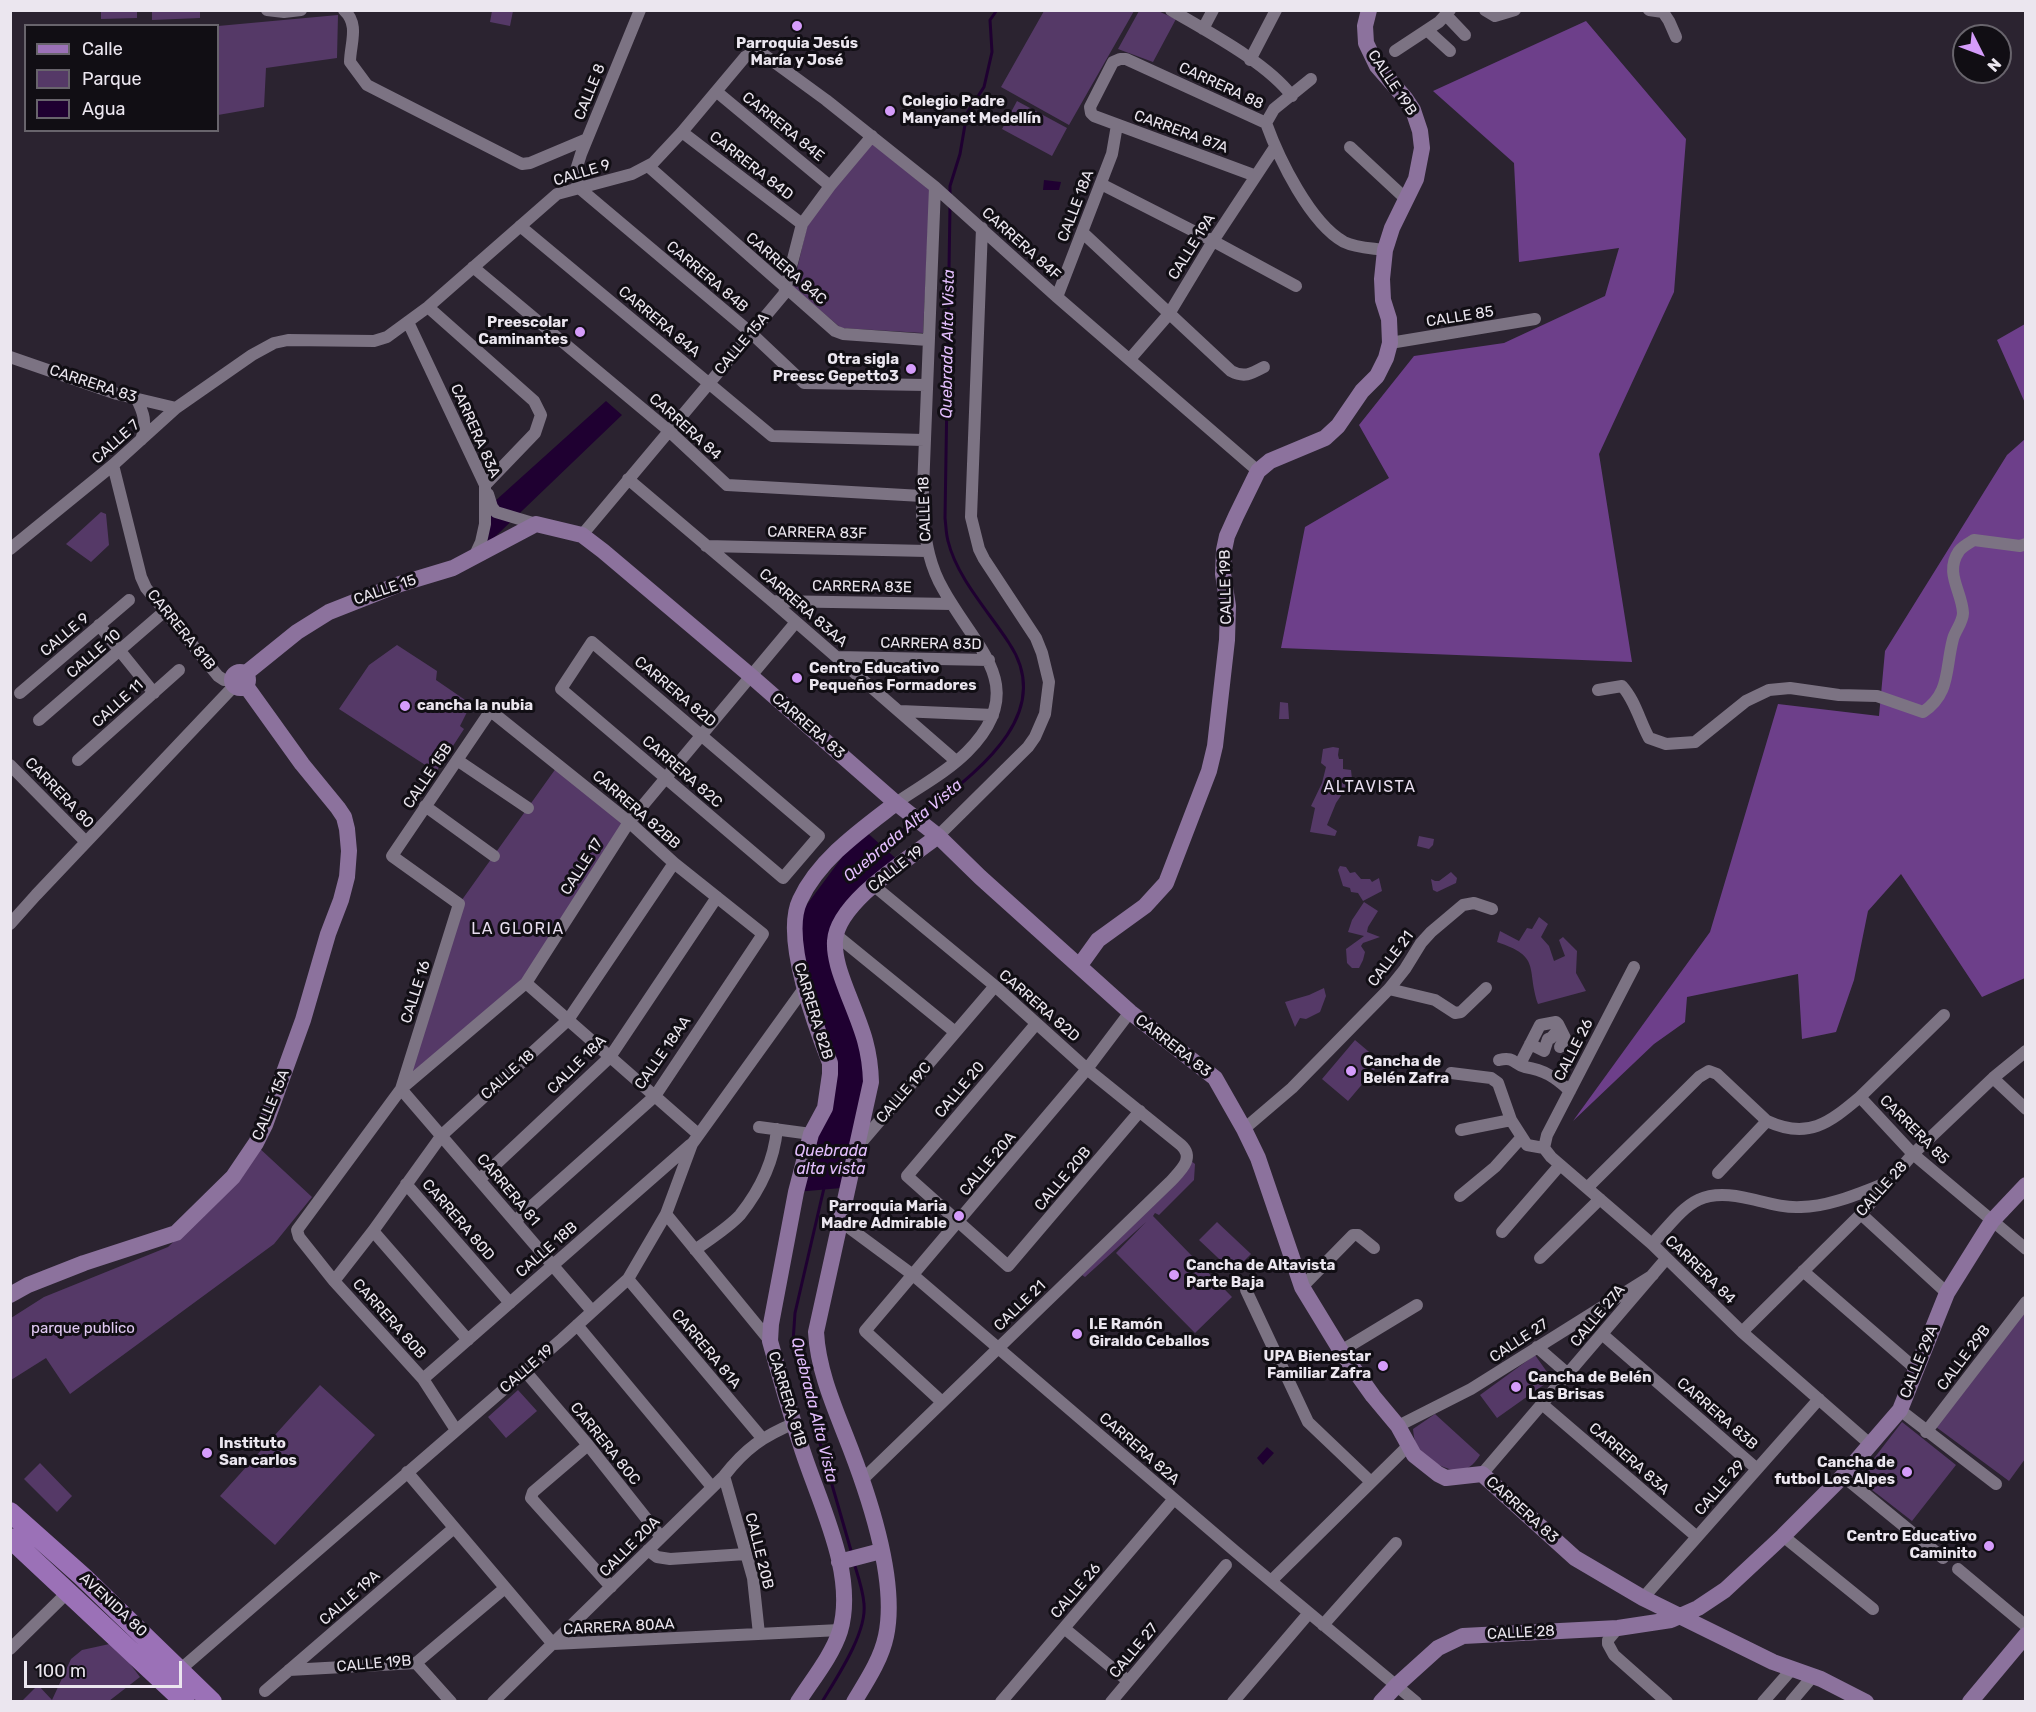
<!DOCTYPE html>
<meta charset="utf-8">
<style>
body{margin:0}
#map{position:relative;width:2036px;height:1712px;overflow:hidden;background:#2b2330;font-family:Rubik,sans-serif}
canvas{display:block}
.frame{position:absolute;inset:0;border:12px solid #ebe6ef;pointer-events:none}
.legend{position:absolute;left:24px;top:24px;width:195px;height:108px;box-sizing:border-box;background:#110e14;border:2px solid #68646c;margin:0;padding:8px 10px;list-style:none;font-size:18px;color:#ebe6ef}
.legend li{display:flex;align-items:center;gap:12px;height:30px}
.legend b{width:30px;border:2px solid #68646c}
.north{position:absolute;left:1952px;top:24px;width:60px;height:60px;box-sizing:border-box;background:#110e14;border:2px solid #68646c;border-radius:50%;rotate:132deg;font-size:16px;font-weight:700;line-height:24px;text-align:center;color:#ebe6ef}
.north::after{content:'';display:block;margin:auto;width:21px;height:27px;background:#d59cfb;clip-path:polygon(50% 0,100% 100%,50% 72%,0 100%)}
.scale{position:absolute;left:24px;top:1661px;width:158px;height:27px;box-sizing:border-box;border:3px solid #ebe6ef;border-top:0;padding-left:8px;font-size:18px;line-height:21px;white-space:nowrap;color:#ebe6ef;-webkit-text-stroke:4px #110e14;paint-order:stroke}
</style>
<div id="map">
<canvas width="2036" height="1712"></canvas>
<div class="frame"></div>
<ul class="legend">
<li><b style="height:8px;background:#9b71b7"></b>Calle</li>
<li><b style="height:16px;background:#553967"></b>Parque</li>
<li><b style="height:16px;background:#1f0031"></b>Agua</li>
</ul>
<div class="north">N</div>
<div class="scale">100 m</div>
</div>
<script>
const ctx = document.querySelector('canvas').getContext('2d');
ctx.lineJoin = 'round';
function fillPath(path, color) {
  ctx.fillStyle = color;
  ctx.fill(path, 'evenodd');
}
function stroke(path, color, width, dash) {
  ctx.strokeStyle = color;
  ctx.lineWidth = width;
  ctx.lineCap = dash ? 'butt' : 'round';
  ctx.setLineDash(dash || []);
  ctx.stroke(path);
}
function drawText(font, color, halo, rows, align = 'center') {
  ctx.font = font + ' Rubik,sans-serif';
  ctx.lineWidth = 6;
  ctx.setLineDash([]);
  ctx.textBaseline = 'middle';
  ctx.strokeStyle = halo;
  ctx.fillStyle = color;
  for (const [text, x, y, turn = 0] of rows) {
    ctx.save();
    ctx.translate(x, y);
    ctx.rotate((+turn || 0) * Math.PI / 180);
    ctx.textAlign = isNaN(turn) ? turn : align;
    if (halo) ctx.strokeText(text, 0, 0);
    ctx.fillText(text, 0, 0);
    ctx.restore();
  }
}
const green = new Path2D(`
 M101,11H137V18L101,19Z
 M152,11H200V18L152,20Z
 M492,11H513L510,26L490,22Z
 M1044,11H1134L1069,125L1001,87Z
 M1139,11H1158L1176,19L1153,62L1118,49Z
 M338,15L337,58L266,68L264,107L218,115V26Z
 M1017,101L1067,128L1052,156L1002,129Z
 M872,143L930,189L923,333L841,328L793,287L807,226L834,188Z
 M101,512L106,514L109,545L91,562L66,544Z
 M397,645L437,671L436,680L471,704L460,726L464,729L436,772L339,709L369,665Z
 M1280,702L1288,703L1289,719H1279Z
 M1333,747L1339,748L1338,755L1339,759H1343V769L1351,770L1352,779L1336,803L1327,825L1337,831L1335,836L1310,832L1315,808L1311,806L1322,783L1326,767L1321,763L1323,749Z
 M559,764L629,822L526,983L401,1089L459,904Z
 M1419,836L1434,839L1433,845L1429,849L1417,846Z
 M1340,866L1346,867L1350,873L1355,872L1361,879H1370L1372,882L1379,878L1382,891L1363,901L1358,893L1351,892L1350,888L1343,886L1338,870Z
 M1451,872L1457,878L1456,883L1437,892L1433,890L1431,879L1435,881H1439Z
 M1364,902L1378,911L1368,927L1367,932L1380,937L1363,943L1361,946L1365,952L1363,960L1359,968H1352L1347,963L1346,949L1364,936L1348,932L1352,920Z
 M1539,917L1548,924L1541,937L1549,946L1554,961L1565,956L1559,940L1563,937L1577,951L1576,973L1586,991L1538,1004C1526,968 1542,957 1497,942L1500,931L1519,941L1527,928L1532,929Z
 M1324,988L1326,996L1320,1012L1306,1019L1300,1018L1295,1027L1285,1002L1309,995Z
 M1355,1040L1381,1062L1348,1101L1322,1079Z
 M257,1146L312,1197L274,1244L70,1394L46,1358L11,1380V1318L44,1297L168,1247L242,1177Z
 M1190,1160L1195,1164L1194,1180L1159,1215L1155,1213L1153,1216L1232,1297L1195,1333L1116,1253L1146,1222L1085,1277L1082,1275Z
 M1217,1222L1251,1254L1233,1272L1199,1240Z
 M2025,1310V1459L2009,1481L1936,1427Z
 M1535,1355L1552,1379L1497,1418L1480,1395Z
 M320,1385L375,1435L275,1545L220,1496Z
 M518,1390L537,1411L506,1438L488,1417Z
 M1435,1414L1480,1455C1468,1475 1454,1473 1435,1463C1431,1462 1425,1460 1422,1456C1416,1449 1414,1439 1413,1429Z
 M1902,1422L1956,1465L1912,1521L1858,1479Z
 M40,1463L72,1496L57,1512L24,1479Z
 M114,1643L140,1677L109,1701L21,1702L38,1685L52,1700L71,1659L82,1650Z`);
const forest = new Path2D(`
 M1586,21L1686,139L1674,292L1599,454L1632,662L1281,648L1305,527L1389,478L1359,425L1414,356L1504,343L1605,296L1619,248L1519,262L1514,163L1433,91Z
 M2025,324V403L1997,340Z
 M2025,439V978L1982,997L1901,874L1868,911L1854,980L1836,1032L1802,1039L1798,974L1687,997L1685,1022L1654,1044L1573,1121L1710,932L1778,704L1879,716L1885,651L2007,455Z`);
const water = new Path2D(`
 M1044,180L1061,182L1059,190H1043Z
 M606,401L622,415L474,557L484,511Z
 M863,829L901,863L839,927L840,972L869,1052L853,1187L796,1192L825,1108L826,1054L794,922Z
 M1267,1447L1274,1453L1263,1465L1257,1458Z`);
const stream = new Path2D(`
 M950,196V186L960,154L967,113L984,87L992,52L990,20L997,10
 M922,815C972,775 1058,716 1009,643C989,612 957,578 948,541C946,534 946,526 945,518L950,206
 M880,848L912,823
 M824,1188L795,1313L793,1342L798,1367L852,1554
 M822,1702C837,1677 867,1633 864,1604C863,1590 858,1576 854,1563`);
const street = new Path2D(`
 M267,10L284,12L301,10
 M344,10C360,25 350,44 350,62L367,85L522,164L530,163L587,139
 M1171,10C1208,32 1266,62 1292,96
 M1485,10L1495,16L1515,10
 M1649,10L1663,12L1669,21L1676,37
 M1446,15L1465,35
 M1203,29L1213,10
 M1427,30L1450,51
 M1395,51L1439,22L1450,10
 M1250,60L1276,10
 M717,92L830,186
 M1266,123L1274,109L1311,79
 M682,132L802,224
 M1350,147L1406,199
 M648,166L835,331L843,334L928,340
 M1256,176L1094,116L1091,113L1090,107L1113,62L1120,59H1126L1266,123C1279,159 1310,223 1344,242C1356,248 1372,248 1385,250
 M1101,184L1213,241L1296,286
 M578,187L750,332L804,383L926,385
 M578,187L576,170L581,154L640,10
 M520,226L772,436L924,440
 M1082,232L1231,371C1244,378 1251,374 1264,367
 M473,267L668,430L727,485L922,496
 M1057,297L1112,154L1117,125
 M428,307L534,401L541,415L535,433L485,485
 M408,322L485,485V524L481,542L474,557
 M1390,343L1535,319
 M10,357L117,394L176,408
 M1130,359L1169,314L1213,241L1275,147
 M136,398C144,413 147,423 141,440
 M113,465L141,577L146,588L218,676L224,680H232
 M628,479L772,601L956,761
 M488,494L492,507L496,512L536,524
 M582,535L784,294L802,224L830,186L872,136
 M706,546L927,551
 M10,549L113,465L176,408L252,355L274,343L288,340L374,341L387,337L428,307L557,194L632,174L653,163L682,132L745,57L754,52L763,54L826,100L935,187L1057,297L1258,471
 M772,601L952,604
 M99,625L154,693
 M592,642L819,836L783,878L561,689Z
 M837,657L989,660
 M1598,690L1622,686C1635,700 1640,722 1649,738L1666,744L1695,742L1746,701L1769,690L1790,688L1839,695L1877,696L1923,712C1951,693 1945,669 1953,639C1955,631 1963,622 1963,613C1962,591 1944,573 1959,551C1962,547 1969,543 1974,540L2020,546L2026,544
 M20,693L129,600
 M900,711L993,715
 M39,720L166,610
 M78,760L179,670
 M457,760L528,808
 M10,765L86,842
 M896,803C919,787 947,772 967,752C1032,687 975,648 943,589C929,565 926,541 922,515L935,187
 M425,806L494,856
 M938,836L1028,747L1035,737L1045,714L1049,682L1042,653L1036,638L984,559L979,549L971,517L982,228
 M10,924L36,895L234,686
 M836,935L955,1032
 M526,983L698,1134
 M1389,989L1435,1000L1455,1013L1461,1012L1486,988
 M1036,1024L907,1176L1008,1266L1140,1111
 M1530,1044L1544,1051L1548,1039L1551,1038L1560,1028
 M1499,1060C1515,1056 1514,1065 1525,1067C1544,1070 1555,1077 1570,1091
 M1520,1064L1540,1025L1556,1022L1558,1024L1565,1038L1560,1047
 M1451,1073L1491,1078L1498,1083L1511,1120L1527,1145L1544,1148L1551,1157L1652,1244L1742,1332L1871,1445
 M1993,1078L2026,1109
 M1860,1097L1944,1015
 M759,1127L811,1134
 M1244,1129L1292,1088L1389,989L1405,969L1421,943L1431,932L1463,905L1474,903L1492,909
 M1461,1130L1511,1120
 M859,1145L995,986
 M1544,1148L1547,1135L1634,967
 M1718,1173L1767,1121C1808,1140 1829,1123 1860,1097L1913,1154L2026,1249
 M480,1179L610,1057L717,897
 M406,1184L510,1303
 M1587,1188L1699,1077L1709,1071L1717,1074L1767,1121
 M1460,1196L1495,1167L1521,1138
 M666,1214L770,1341
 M1861,1214L1947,1293
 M515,1221L655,1096L763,934L674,863L629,822L492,712L489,713L392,856L459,904L401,1089L592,1311
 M840,1221L913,1275L1236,1552L1416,1702
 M373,1231L468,1340
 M1502,1232L1560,1165
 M1652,1244C1686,1207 1696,1185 1751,1199C1768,1203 1784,1208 1801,1207C1830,1207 1862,1192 1889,1182
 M695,1250C710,1239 728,1228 740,1215C760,1190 774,1161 777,1129
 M1540,1258L1600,1199
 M1803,1271L1917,1370
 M628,1279L762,1438
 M334,1281L373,1231L442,1135L568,1020L674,863
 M1302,1287L1353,1235H1358L1374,1248
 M1246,1290L1308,1422L1371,1482
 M577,1325L712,1487
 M1742,1332L1861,1214L1913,1154L1993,1078L2026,1051
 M1602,1334L1757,1469
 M1537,1347L1568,1374
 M1341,1351L1417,1305
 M525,1371L588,1445L661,1537
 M423,1379L690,1145
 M942,1402L865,1331L1087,1069L1130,1012
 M1542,1404L1697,1537
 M1900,1410L1996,1484
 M1398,1426L1471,1389L1653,1275
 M456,1430L423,1379L334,1281L299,1237L297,1230L401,1089L526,983L629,822L796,622
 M1926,1432L2026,1302
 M588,1445L533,1492L531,1498L611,1587
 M407,1472L553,1644L840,1630
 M1482,1474L1666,1259
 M724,1476L753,1578L759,1634
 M1843,1476L1943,1558
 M862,1480L1171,1181C1181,1170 1195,1158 1181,1145L1087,1069L995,986L873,885
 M1783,1536L1873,1609
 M648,1550L657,1557L670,1559L746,1554
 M1958,1569L2026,1626
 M1271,1581L1408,1446
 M1643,1598L1819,1399
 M1323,1625L1396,1543
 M1064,1628L1128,1681
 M1618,1628L1608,1640V1644L1614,1655L1667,1702
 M10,1649L69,1591
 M416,1663L451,1702
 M289,1670L416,1663L505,1588
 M175,1674L562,1339L628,1279L666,1214L692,1144L805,987
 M265,1691L454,1528
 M493,1702L724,1476C745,1449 763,1436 795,1423
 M1001,1702L1174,1499
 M1111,1702L1226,1565
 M1233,1702L1309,1613
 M1763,1702L1792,1669
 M1791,1702L1813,1676`);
const secondary = new Path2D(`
 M232 680a8 8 0 1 1 16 0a8 8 0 1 1-16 0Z
 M245,674L297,632L329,612L400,584L453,568L536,524L582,535L603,551L751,676L896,803L938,836L980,877L1130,1012L1215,1078L1244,1129L1258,1158L1302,1287L1341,1351L1373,1396L1398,1426L1414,1455L1438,1474L1446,1478L1482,1474L1575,1558L1643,1598L1773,1662L1821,1679L1866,1702
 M1080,965L1098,940L1145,906L1166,883L1209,771L1215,746L1227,640L1228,606L1223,574L1224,550L1227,536L1236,516L1258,471L1270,461L1325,438L1338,426L1362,391L1377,376L1386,358L1390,343L1389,319L1383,300L1382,279L1385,250L1392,228L1416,179L1422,148L1420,131L1413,110L1405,98L1377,66L1366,43L1365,26L1369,10
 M10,1295L28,1285L84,1263L176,1233L233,1177L256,1143L265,1125L303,1020L328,934L341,900L347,877L349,851L347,829L344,817L338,808L302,764L246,686
 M839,1562L881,1551
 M798,1702C812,1680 832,1656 840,1631C857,1573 818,1501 801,1446C790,1412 780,1377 770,1341L771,1324L796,1192L811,1134L825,1108L830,1074V1063C815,1025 782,937 800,900C819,859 861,830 896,803
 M854,1702C866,1682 881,1660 886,1636C898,1580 867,1490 846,1437C833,1404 818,1369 816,1332L871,1082C870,1046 861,1027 848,994C842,978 834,959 835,941C837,902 910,858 938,836
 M1381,1702L1397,1685L1438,1648L1463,1636L1618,1628L1671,1620L1698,1608L1725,1590L1783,1536L1843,1476L1900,1410L1947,1293L1992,1221L2026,1185
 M1970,1702L2026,1635`);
const primary = new Path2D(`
 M10,1512L83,1577L212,1702
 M10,1538L185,1702`);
const markers = [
 [797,26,6,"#d59cfb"],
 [890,111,6,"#d59cfb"],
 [580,332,6,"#d59cfb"],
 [911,369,6,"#d59cfb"],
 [797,678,6,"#d59cfb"],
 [405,706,6,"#d59cfb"],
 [1351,1071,6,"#d59cfb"],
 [959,1216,6,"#d59cfb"],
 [1174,1275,6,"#d59cfb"],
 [1077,1334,6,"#d59cfb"],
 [1383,1366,6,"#d59cfb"],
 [1516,1387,6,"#d59cfb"],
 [207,1453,6,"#d59cfb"],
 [1907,1472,6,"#d59cfb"],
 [1989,1546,6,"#d59cfb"]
];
const poiNames = [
 ["Parroquia Jesús",797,44,"center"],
 ["María y José",797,61,"center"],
 ["Colegio Padre",902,102],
 ["Manyanet Medellín",902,119],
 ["Preescolar",568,323,"right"],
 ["Caminantes",568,340,"right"],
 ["Otra sigla",899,360,"right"],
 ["Preesc Gepetto3",899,377,"right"],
 ["Centro Educativo",809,669],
 ["Pequeños Formadores",809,686],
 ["cancha la nubia",417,706],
 ["Cancha de",1363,1062],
 ["Belén Zafra",1363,1079],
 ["Parroquia Maria",947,1207,"right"],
 ["Madre Admirable",947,1224,"right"],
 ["Cancha de Altavista",1186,1266],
 ["Parte Baja",1186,1283],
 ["I.E Ramón",1089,1325],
 ["Giraldo Ceballos",1089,1342],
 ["UPA Bienestar",1371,1357,"right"],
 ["Familiar Zafra",1371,1374,"right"],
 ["Cancha de Belén",1528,1378],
 ["Las Brisas",1528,1395],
 ["Instituto",219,1444],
 ["San carlos",219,1461],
 ["Cancha de",1895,1463,"right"],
 ["futbol Los Alpes",1895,1480,"right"],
 ["Centro Educativo",1977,1537,"right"],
 ["Caminito",1977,1554,"right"]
];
const streetNames = [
 ["CALLE 19B",1392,83,56],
 ["CARRERA 88",1221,86,25],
 ["CALLE 8",590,92,-68],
 ["CARRERA 84E",783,127,39],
 ["CARRERA 87A",1181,132,20],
 ["CARRERA 84D",751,166,38],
 ["CALLE 9",582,173,-17],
 ["CALLE 18A",1076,206,-69],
 ["CARRERA 84F",1021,244,42],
 ["CALLE 19A",1192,247,-58],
 ["CARRERA 84C",786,269,41],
 ["CARRERA 84B",707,277,40],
 ["CALLE 85",1460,317,-9],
 ["CARRERA 84A",659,322,40],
 ["CALLE 15A",742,344,-50],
 ["CARRERA 83",93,384,18],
 ["CARRERA 84",685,427,42],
 ["CARRERA 83A",475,431,66],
 ["CALLE 7",116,442,-42],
 ["CALLE 18",925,509,-92],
 ["CARRERA 83F",817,533,1],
 ["CARRERA 83E",862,587,1],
 ["CALLE 19B",1226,587,-91],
 ["CALLE 15",385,590,-19],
 ["CARRERA 83AA",803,608,41],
 ["CARRERA 81B",181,630,51],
 ["CALLE 9",65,635,-40],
 ["CARRERA 83D",931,644,1],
 ["CALLE 10",94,654,-41],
 ["CARRERA 82D",675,692,40],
 ["CALLE 11",118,704,-42],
 ["CARRERA 83",808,726,41],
 ["CARRERA 82C",682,772,41],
 ["CALLE 15B",428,776,-56],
 ["CARRERA 80",59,793,46],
 ["CARRERA 82BB",636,810,41],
 ["CALLE 17",582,867,-57],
 ["CALLE 19",896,869,-38],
 ["CALLE 21",1391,959,-53],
 ["CALLE 16",416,992,-72],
 ["CARRERA 82D",1039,1006,41],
 ["CARRERA 82B",813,1011,73],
 ["CARRERA 83",1173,1046,38],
 ["CALLE 26",1574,1050,-63],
 ["CALLE 18AA",663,1053,-55],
 ["CALLE 18A",577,1065,-45],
 ["CALLE 18",508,1075,-42],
 ["CALLE 20",960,1090,-50],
 ["CALLE 19C",904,1093,-49],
 ["CALLE 15A",271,1105,-68],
 ["CARRERA 85",1914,1130,45],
 ["CALLE 20A",988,1164,-50],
 ["CALLE 20B",1063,1179,-50],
 ["CALLE 28",1882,1189,-48],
 ["CARRERA 81",508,1190,50],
 ["CARRERA 80D",458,1220,49],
 ["CALLE 18B",547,1250,-41],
 ["CARRERA 84",1700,1270,44],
 ["CALLE 21",1020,1306,-44],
 ["CALLE 27A",1598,1316,-50],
 ["CARRERA 80B",389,1319,48],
 ["CALLE 27",1519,1341,-33],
 ["CARRERA 81A",706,1349,50],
 ["CALLE 29B",1964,1358,-53],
 ["CALLE 29A",1919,1362,-68],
 ["CALLE 19",527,1369,-41],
 ["CARRERA 81B",787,1399,73],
 ["CARRERA 83B",1717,1414,41],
 ["CARRERA 80C",605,1444,51],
 ["CARRERA 82A",1139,1449,41],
 ["CARRERA 83A",1629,1459,41],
 ["CALLE 29",1720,1488,-49],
 ["CARRERA 83",1522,1510,42],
 ["CALLE 20A",630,1547,-45],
 ["CALLE 20B",759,1551,76],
 ["CALLE 26",1076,1591,-49],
 ["CALLE 19A",350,1598,-41],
 ["AVENIDA 80",113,1605,43],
 ["CARRERA 80AA",619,1627,-3],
 ["CALLE 28",1521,1633,-3],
 ["CALLE 27",1134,1651,-50],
 ["CALLE 19B",374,1664,-5]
];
const parkNames = [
 ["parque publico",83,1329]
];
const waterNames = [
 ["Quebrada Alta Vista",948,344,-89],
 ["Quebrada Alta Vista",903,831,-40],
 ["Quebrada",831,1151],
 ["alta vista",831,1169],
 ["Quebrada Alta Vista",814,1410,76]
];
const neighbourhoodNames = [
 ["ALTAVISTA",1370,787],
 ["LA GLORIA",518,929]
];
fillPath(green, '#553967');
fillPath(forest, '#6d3f8a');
fillPath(water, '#1f0031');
stroke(stream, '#1f0031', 3);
stroke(street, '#7c7383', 12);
stroke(secondary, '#8c729d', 16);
stroke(primary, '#9b71b7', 20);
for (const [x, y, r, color] of markers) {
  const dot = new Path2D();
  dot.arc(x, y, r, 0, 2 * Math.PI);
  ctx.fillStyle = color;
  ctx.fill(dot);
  stroke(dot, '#110e14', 2);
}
drawText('bold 15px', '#ebe6ef', '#110e14', poiNames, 'left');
drawText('15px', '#ebe6ef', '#110e14', streetNames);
drawText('15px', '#e1c9f3', '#110e14', parkNames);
drawText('italic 16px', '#e3befd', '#110e14', waterNames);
ctx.letterSpacing = '1.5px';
drawText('16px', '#e7ddef', '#110e14', neighbourhoodNames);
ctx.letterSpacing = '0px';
</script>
